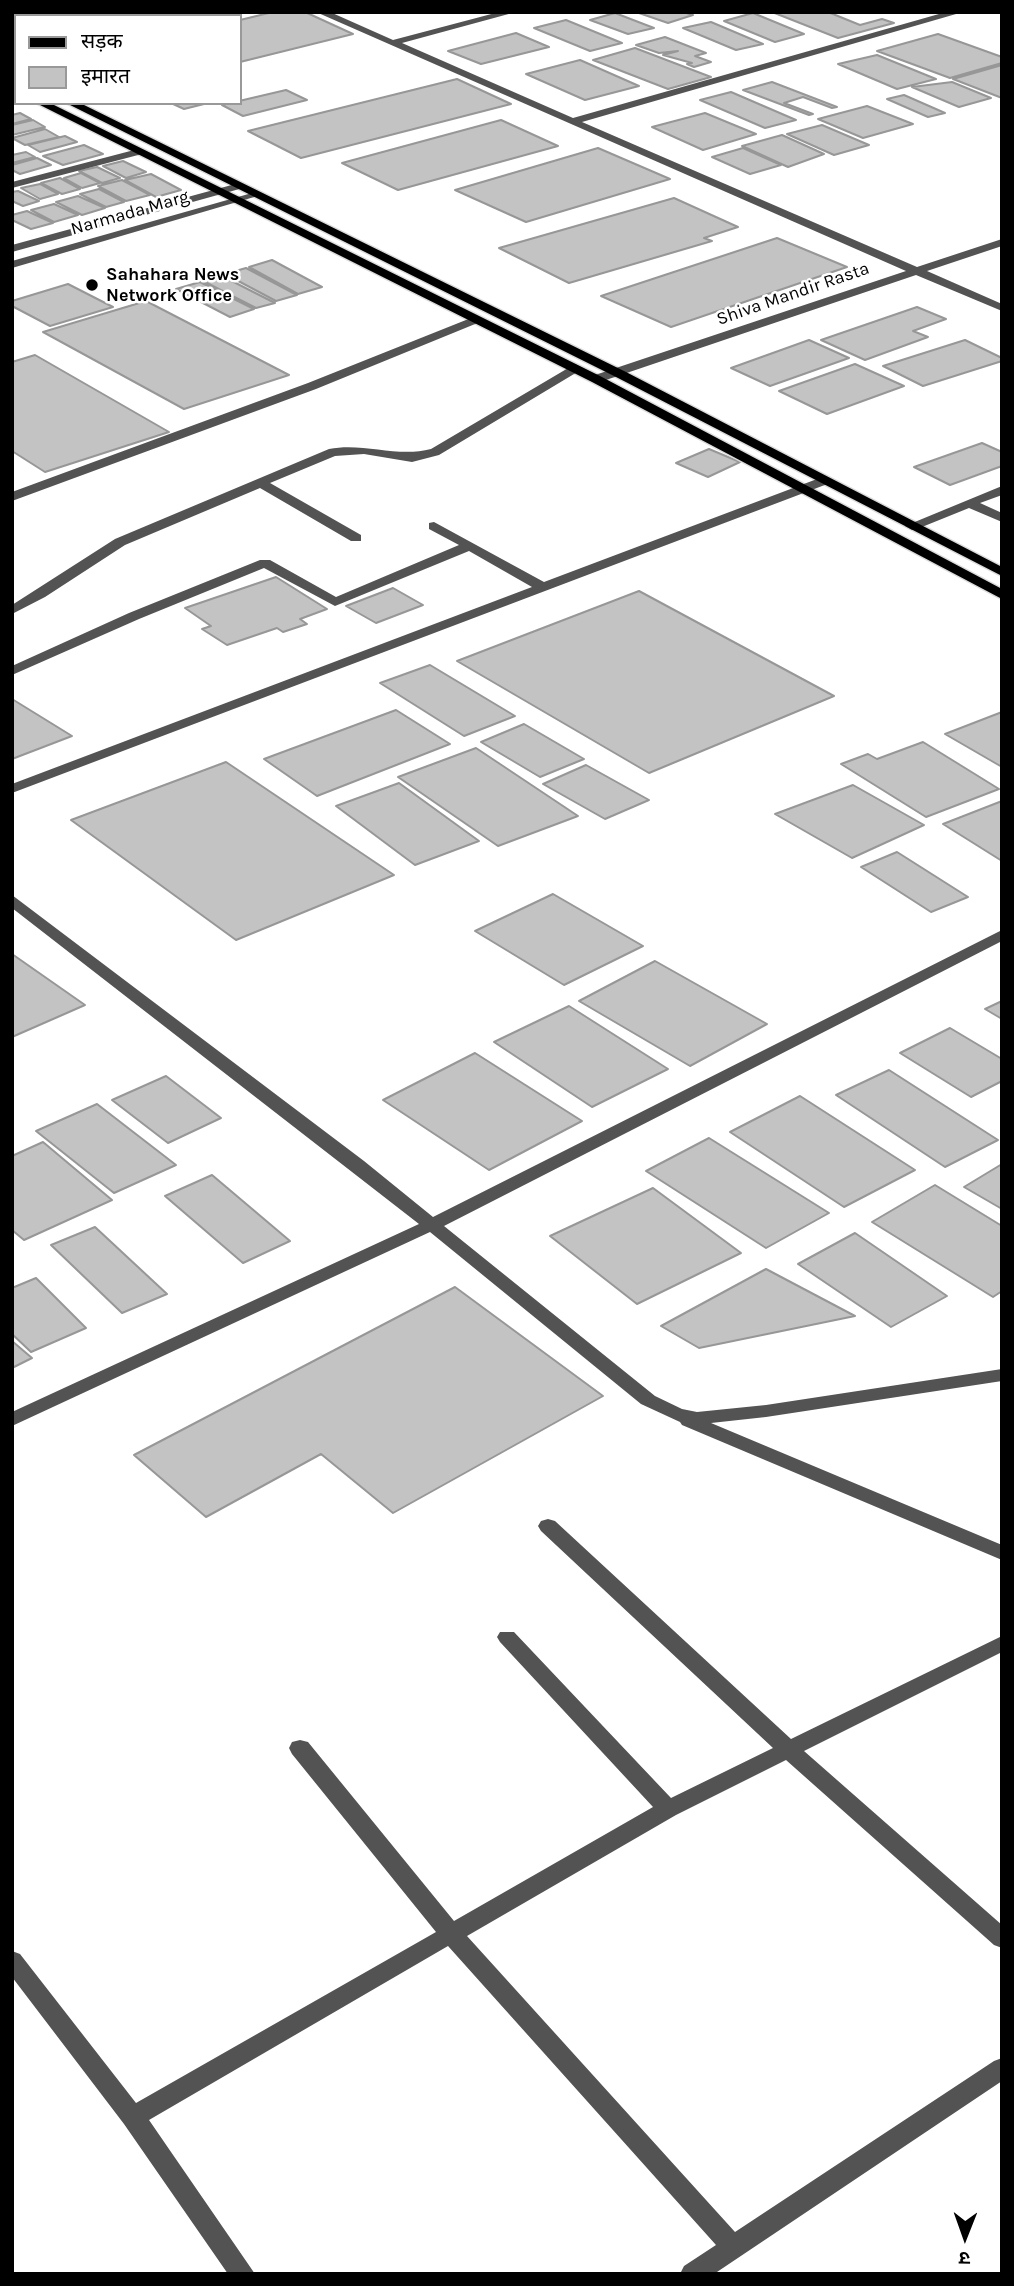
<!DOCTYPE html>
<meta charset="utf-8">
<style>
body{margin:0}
#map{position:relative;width:1014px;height:2286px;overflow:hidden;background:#fff;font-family:Karla,"Noto Sans Devanagari",sans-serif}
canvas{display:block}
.frame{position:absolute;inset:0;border:14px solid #000;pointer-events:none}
.legend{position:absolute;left:14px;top:14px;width:228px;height:91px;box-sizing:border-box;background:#fff;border:2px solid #999;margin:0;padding:9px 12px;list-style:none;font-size:21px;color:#000}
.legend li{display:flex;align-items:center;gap:14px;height:35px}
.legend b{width:35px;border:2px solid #999}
.north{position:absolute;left:930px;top:2202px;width:70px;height:70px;-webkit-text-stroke:5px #fff;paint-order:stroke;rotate:181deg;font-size:19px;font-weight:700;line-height:28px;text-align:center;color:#000}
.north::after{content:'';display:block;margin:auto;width:24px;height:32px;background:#000;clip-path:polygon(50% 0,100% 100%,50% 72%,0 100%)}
</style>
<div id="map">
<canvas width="1014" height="2286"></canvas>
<div class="frame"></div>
<ul class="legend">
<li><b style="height:9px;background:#000"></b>सड़क</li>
<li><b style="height:19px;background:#c3c3c3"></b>इमारत</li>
</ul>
<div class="north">उ</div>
</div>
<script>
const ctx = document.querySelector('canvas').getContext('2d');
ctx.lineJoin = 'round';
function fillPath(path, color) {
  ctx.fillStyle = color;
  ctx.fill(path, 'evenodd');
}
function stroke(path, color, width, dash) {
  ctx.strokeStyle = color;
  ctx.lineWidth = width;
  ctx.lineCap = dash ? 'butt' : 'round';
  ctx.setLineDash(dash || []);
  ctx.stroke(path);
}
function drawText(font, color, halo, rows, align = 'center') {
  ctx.font = font + ' Karla,sans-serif';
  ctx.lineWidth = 5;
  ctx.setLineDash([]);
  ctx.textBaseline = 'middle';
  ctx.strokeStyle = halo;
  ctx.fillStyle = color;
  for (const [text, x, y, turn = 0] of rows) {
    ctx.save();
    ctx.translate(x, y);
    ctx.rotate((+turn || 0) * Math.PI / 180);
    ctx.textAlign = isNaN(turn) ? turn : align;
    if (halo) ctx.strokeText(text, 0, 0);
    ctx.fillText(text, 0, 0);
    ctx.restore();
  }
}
const building = new Path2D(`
 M273,12H305L353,34L240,62V20Z
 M636,12H683L693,15L668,23Z
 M772,12H828L860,25L882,19L894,23L838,38Z
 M615,13L654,28L628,34L590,20Z
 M753,13L804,34L775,42L724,21Z
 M566,20L622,43L590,51L534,28Z
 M711,22L763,44L736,50L683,28Z
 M516,33L549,47L481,64L448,51Z
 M938,34L1002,57V63L950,78L877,51Z
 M665,37L706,53L695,56L711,62L694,67L687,64L692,63L663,55L678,51L659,53L636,45Z
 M635,48L711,77L668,89L593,60Z
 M877,55L936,79L897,89L838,64Z
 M580,60L639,86L585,100L526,74Z
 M1002,65V98L953,79Z
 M457,79L511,104L301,158L248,131Z
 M772,82L837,107L832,108L803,97L784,103L813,114L809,115L743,90Z
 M952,82L991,98L959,107L912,87Z
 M286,90L307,100L243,116L222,105Z
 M731,92L796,120L765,128L700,100Z
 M904,95L945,113L928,117L887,99Z
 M171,103H208L184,109Z
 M867,106L913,124L863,138L818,119Z
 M20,113L31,119L12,124V115Z
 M705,113L756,134L703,150L652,127Z
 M33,120L45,127L12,135V125Z
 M501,120L558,146L398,190L342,163Z
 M822,125L869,145L834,155L787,134Z
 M45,129L59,137L25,145L12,138Z
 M782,135L824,154L788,167L742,146Z
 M65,136L77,142L40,152L28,145Z
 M84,145L103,154L63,165L43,156Z
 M598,148L670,179L526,222L455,190Z
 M743,148L781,165L750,174L712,157Z
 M26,152L35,157L12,163V155Z
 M37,158L51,165L20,174L12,170V165Z
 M123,161L146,172L126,178L103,166Z
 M97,167L120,178L102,183L79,171Z
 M81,173L100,183L82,188L64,178Z
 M151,174L181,190L156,197L125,180Z
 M60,178L80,189L62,194L41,183Z
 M122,180L150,195L126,201L98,186Z
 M40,184L58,194L40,199L21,188Z
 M99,189L124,202L106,207L80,194Z
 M18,191L39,201L23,206L12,201V192Z
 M78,196L105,208L82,215L56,202Z
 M674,198L738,227L704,238L712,241L569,283L499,248Z
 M54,204L78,215L54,222L31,210Z
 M27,211L53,223L31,229L12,220V215Z
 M777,238L847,267L671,327L601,296Z
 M272,260L322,287L298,294L249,267Z
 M246,268L297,295L276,301L225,274Z
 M222,276L275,303L256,308L203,281Z
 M200,282L254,309L230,317L176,289Z
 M68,284L113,307L50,326L12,306V301Z
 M146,301L289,375L184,409L43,332Z
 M917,307L946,319L913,331L928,337L865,360L821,340Z
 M809,340L849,358L770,386L731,368Z
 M965,340L1002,358V361L923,386L883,366Z
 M35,355L169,432L45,472L12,451V362Z
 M855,364L904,386L827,414L779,391Z
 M982,443L1002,452V466L950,485L914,467Z
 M709,449L740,462L708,477L676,463Z
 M276,577L327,609L300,619L307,624L283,632L277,628L227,645L202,629L211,626L185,608Z
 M393,588L423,605L376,623L346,606Z
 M639,591L834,696L649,773L457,661Z
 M430,665L515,716L464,736L380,683Z
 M12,699L72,736L12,759Z
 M396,710L450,744L317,796L264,759Z
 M1002,712V767L945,734Z
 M524,724L584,759L540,777L481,742Z
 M923,742L999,789L926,817L841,764L868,754L877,759Z
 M476,748L578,816L498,846L398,777Z
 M226,762L394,875L236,940L71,820Z
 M586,765L649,800L605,819L543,784Z
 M399,783L479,841L415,865L336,806Z
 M853,785L924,825L852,858L775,814Z
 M1002,801V861L943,824Z
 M897,852L968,897L931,912L861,867Z
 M553,894L643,946L564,985L475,931Z
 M12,954L85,1005L12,1037Z
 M655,961L767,1024L690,1066L579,1001Z
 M1002,1001V1019L985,1009Z
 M569,1006L668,1069L592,1107L494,1042Z
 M950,1028L1002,1059V1081L971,1097L900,1053Z
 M475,1053L582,1121L489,1170L383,1100Z
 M889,1070L998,1140L945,1167L836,1095Z
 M166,1076L221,1118L168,1143L112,1100Z
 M800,1096L915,1170L844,1207L730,1132Z
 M97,1104L176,1165L114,1193L36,1131Z
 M709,1138L829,1213L766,1248L646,1171Z
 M43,1142L112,1200L24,1240L12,1230V1156Z
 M1002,1164V1209L964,1187Z
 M212,1175L290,1241L243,1263L165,1196Z
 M935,1185L1002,1226V1291L993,1297L872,1222Z
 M653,1188L741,1253L637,1304L550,1236Z
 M95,1227L167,1294L122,1313L51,1245Z
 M855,1233L947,1296L891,1327L798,1264Z
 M766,1269L855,1316L699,1348L661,1326Z
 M36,1278L86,1328L31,1352L12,1334V1288Z
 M455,1287L603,1396L393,1513L321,1454L206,1517L134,1455Z
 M12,1341L32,1358L12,1368Z`);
const minor = new Path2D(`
 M316,12H330L393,40L499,12H516L402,43L573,118L946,12H963L582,122L917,267L1002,239V246L927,271L1002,304V311L916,275L600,382H592V376L906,271Z
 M138,149L142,150V154L12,188V182Z
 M239,183L244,186L243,188L12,252V245Z
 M252,193L261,195L12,268V261Z
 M476,316L482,320L480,322L316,389L12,501V492L308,383Z
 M575,364L581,368L579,371L439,455L412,462L364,454L335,456L270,483L361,535V541H351L260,488L125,545L45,597L12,614V605L115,539L329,449C363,442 397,458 431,449Z
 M825,476L831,480L830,483L12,793V784L532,587L469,551L335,606L264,568L139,619L12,675V666L129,613L260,560H270L336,597L459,545L429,529V523L434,522L544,582Z
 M1002,486V495L980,503L1002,513V522L969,508L917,529L912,530L905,526Z
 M12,895L364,1161L433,1217L1002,930V941L444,1226L655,1396L682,1409L697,1412L766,1405L1002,1369V1381L766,1417L711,1423L1002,1545V1560L682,1425L680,1422L641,1404L430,1232L12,1426V1412L419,1224L12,908Z
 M548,1519L555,1521L791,1739L1002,1636V1652L804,1751L1002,1925V1948L994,1945L786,1760L676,1815L467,1936L735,2232L994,2061L1002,2058V2081L714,2274H680L684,2266L716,2245L448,1946L149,2120L255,2274H228L124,2124L12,1977V1951L20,1954L136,2103L436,1932L292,1754L289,1748L292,1742L300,1740L308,1742L454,1921L653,1807L500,1642L497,1637L500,1632H514L671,1798L773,1748L541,1531L538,1526L541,1521Z`);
const major = new Path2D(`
 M12,71L16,72V79L12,78Z
 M12,86L16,87V93L12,92Z
 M36,103H50L600,376L1002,589V599L592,382Z
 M66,103H80L626,372L1002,567V576L618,378Z`);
const markers = [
 [92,285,7,"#000"]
];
const farStreetnames = [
 ["Narmada Marg",130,213,-16],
 ["Shiva Mandir Rasta",793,294,-19]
];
const farPoinames = [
 ["Sahahara News",106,275],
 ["Network Office",106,296]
];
fillPath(building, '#c3c3c3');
stroke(building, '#979797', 2);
stroke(major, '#dbdbdb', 3);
fillPath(minor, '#535353');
fillPath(major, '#000');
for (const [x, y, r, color] of markers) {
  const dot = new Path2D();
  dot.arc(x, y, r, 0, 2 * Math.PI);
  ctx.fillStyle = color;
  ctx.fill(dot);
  stroke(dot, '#fff', 2.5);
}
drawText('18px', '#000', '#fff', farStreetnames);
drawText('bold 18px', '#000', '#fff', farPoinames, 'left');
</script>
